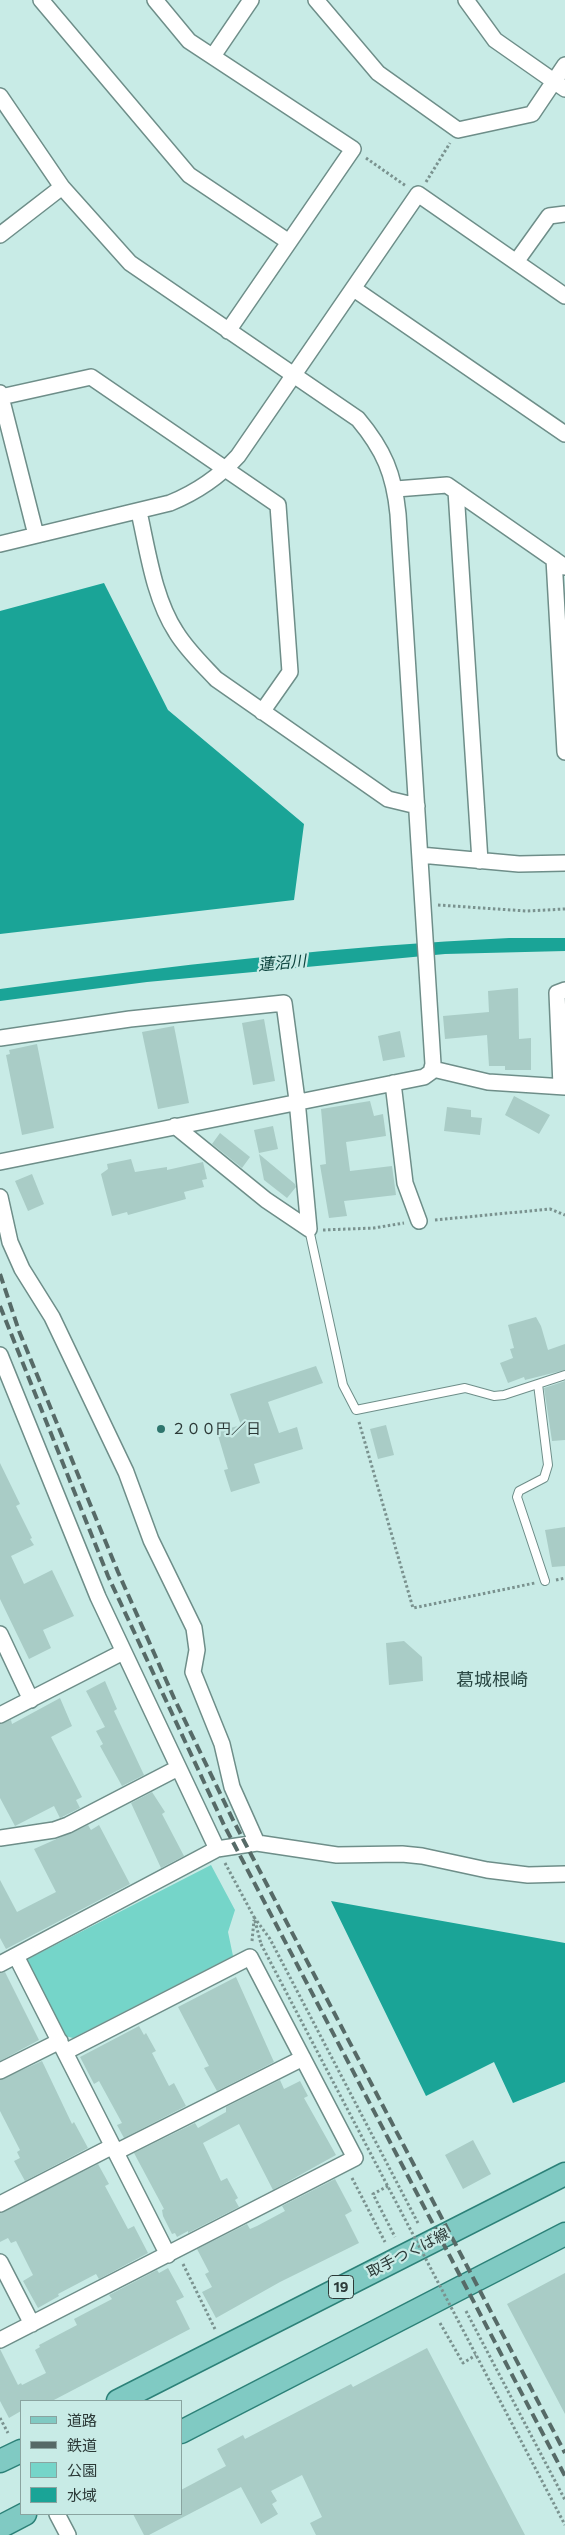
<!DOCTYPE html>
<meta charset="utf-8">
<style>
body{margin:0}
#map{position:relative;width:565px;height:2535px;overflow:hidden;background:#c8ebe6;font-family:Commissioner,"Noto Sans JP",sans-serif}
canvas{display:block}
.legend{position:absolute;left:20px;top:2400px;width:162px;height:115px;box-sizing:border-box;background:#c8ebe6;border:1px solid #8aa4a0;margin:0;padding:6px 9px;list-style:none;font-size:15px;color:#2c3a38}
.legend li{display:flex;align-items:center;gap:10px;height:25px}
.legend b{width:25px;border:1px solid #8aa4a0}
</style>
<div id="map">
<canvas width="565" height="2535"></canvas>
<ul class="legend">
<li><b style="height:6px;background:#80cac3"></b>道路</li>
<li><b style="height:6px;background:#566a67"></b>鉄道</li>
<li><b style="height:14px;background:#75d5c9"></b>公園</li>
<li><b style="height:14px;background:#1aa497"></b>水域</li>
</ul>
</div>
<script>
const ctx = document.querySelector('canvas').getContext('2d');
ctx.lineJoin = 'round';
function fillPath(path, color) {
  ctx.fillStyle = color;
  ctx.fill(path, 'evenodd');
}
function stroke(path, color, width, dash) {
  ctx.strokeStyle = color;
  ctx.lineWidth = width;
  ctx.lineCap = dash ? 'butt' : 'round';
  ctx.setLineDash(dash || []);
  ctx.stroke(path);
}
function drawText(font, color, halo, rows, align = 'center') {
  ctx.font = font + ' Commissioner,"Noto Sans JP",sans-serif';
  ctx.lineWidth = 4.5;
  ctx.setLineDash([]);
  ctx.textBaseline = 'middle';
  ctx.strokeStyle = halo;
  ctx.fillStyle = color;
  for (const [text, x, y, turn = 0] of rows) {
    ctx.save();
    ctx.translate(x, y);
    ctx.rotate((+turn || 0) * Math.PI / 180);
    ctx.textAlign = isNaN(turn) ? turn : align;
    if (halo) ctx.strokeText(text, 0, 0);
    ctx.fillText(text, 0, 0);
    ctx.restore();
  }
}
const green = new Path2D(`
 M211,1865L235,1910L228,1932L233,1956L73,2038L65,2036L26,1960Z`);
const water = new Path2D(`
 M104,583L168,710L304,824L294,900L0,934V611Z
 M509,938H565V951L445,954L147,982L0,1001V989C169,966 339,946 509,938Z
 M331,1901L565,1943V2082L513,2103L494,2062L426,2096Z`);
const building = new Path2D(`
 M518,988L519,1039L531,1038V1070H505V1066H489L487,1035L445,1039L443,1016L489,1012L488,991Z
 M264,1019L275,1081L253,1085L242,1023Z
 M174,1026L189,1103L158,1109L142,1032Z
 M400,1031L405,1057L383,1061L378,1036Z
 M37,1044L54,1128L22,1135L6,1055L10,1054L9,1050Z
 M514,1096L550,1115L539,1134L505,1115Z
 M370,1101L374,1116L383,1114L386,1136L346,1142L350,1171L392,1166L396,1195L344,1201L347,1216L329,1218L320,1165L326,1164L321,1109Z
 M447,1107L471,1110V1117L482,1118L480,1135L444,1131Z
 M273,1126L278,1149L259,1153L254,1130Z
 M220,1133L250,1157L242,1168L212,1144Z
 M259,1154L295,1184L296,1187L287,1198L264,1180Z
 M131,1159L135,1172L167,1167V1170L203,1162L207,1179L202,1180L204,1187L184,1192L186,1199L128,1215L127,1212L112,1216L101,1174L108,1169L107,1164Z
 M32,1174L44,1204L28,1211L15,1181Z
 M536,1317L541,1326L548,1350L565,1344V1370L525,1380L524,1377L508,1383L500,1363L513,1358L510,1349L514,1348L508,1325Z
 M316,1366L323,1383L268,1402L279,1433L297,1427L303,1449L254,1464L260,1483L231,1492L224,1470L228,1469L217,1432L241,1425L230,1394Z
 M565,1381V1440L552,1441L544,1388Z
 M386,1425L394,1455L378,1459L370,1429Z
 M0,1463L20,1504L16,1506L32,1538L30,1539L34,1545L11,1556L24,1584L52,1570L74,1616L43,1630L51,1648L29,1659L0,1599Z
 M565,1527V1566L552,1567L545,1530Z
 M404,1641L422,1657L423,1681L389,1685L386,1643Z
 M105,1681L117,1709L114,1711L144,1775L122,1786L100,1746L103,1744L96,1731L105,1727L86,1691Z
 M60,1698L72,1726L51,1737L82,1797L76,1800L80,1808L60,1818L54,1806L15,1826L0,1798V1724L11,1720L12,1724Z
 M152,1792L165,1812L162,1814L184,1856L161,1868L131,1803Z
 M88,1825L91,1830L99,1825L130,1884L6,1949L0,1938V1880L17,1912L56,1892L34,1849Z
 M5,1972L39,2040L0,2061V1973Z
 M236,1977L274,2062L217,2091L204,2068L209,2066L178,2007Z
 M139,2026L144,2035L146,2033L156,2051L152,2053L169,2086L174,2083L186,2106L124,2138L117,2125L122,2123L99,2081L94,2084L80,2057Z
 M42,2061L72,2124L74,2122L88,2148L25,2181L14,2161L20,2158L17,2152L20,2150L0,2111V2080Z
 M280,2080L284,2089L300,2081L308,2096L304,2098L336,2155L273,2190L239,2124L203,2143L221,2181L227,2178L238,2198L235,2200L239,2207L188,2233V2231L177,2237L175,2233L172,2234L163,2216L162,2210L164,2209L134,2153L195,2123L198,2128L226,2112V2107Z
 M473,2140L491,2174L463,2189L445,2155Z
 M98,2164L109,2184L105,2186L128,2229L134,2226L148,2253L99,2279L96,2274L58,2294L59,2296L38,2308L23,2281L33,2275L16,2241L11,2243L8,2238L0,2242V2213Z
 M335,2179L352,2211L345,2215L359,2243L280,2282L216,2318L202,2292L212,2287L205,2274L209,2272L197,2249L247,2224L250,2229L257,2226L285,2211L282,2206Z
 M168,2268L184,2297L176,2301L190,2329L52,2401H21V2411L9,2418L0,2401V2349L18,2385L21,2383L22,2385L46,2373L35,2350L40,2347L39,2345L77,2325L74,2319L112,2299L109,2295L157,2270L159,2273Z
 M565,2273V2414L507,2304Z
 M427,2348L525,2535H316L310,2523L322,2517L302,2475L271,2491L277,2501L272,2504L278,2514L261,2524L241,2487L149,2535H144L133,2514H181V2490L226,2466L217,2449L243,2435L245,2439L351,2384L353,2387Z`);
const path = new Path2D(`
 M366,158L406,186
 M426,182L450,143
 M438,905L526,911L565,909
 M435,1220L550,1209L565,1215
 M323,1230L374,1228L404,1223
 M359,1422L413,1608L535,1583
 M556,1580L565,1578
 M225,1863L254,1917L261,1944
 M254,1917L270,1939L419,2225
 M252,1941L254,1920
 M352,2178L385,2242
 M388,2186L373,2194L395,2237
 M183,2264L215,2329
 M466,2311L565,2500
 M440,2323L463,2363L476,2355
 M0,2418L8,2433`);
const service = new Path2D(`
 M309,1229L343,1385L356,1410L465,1388L494,1396L504,1395L565,1375
 M538,1384L548,1465L544,1478L519,1491L517,1497L545,1581`);
const minor = new Path2D(`
 M41,0L189,175L289,242
 M155,0L189,41L353,149L228,331
 M316,0L378,73L458,130L532,114L565,65
 M466,0L495,40L565,89
 M213,56L251,0
 M0,96L62,187L130,263L358,419C384,450 394,474 398,514L433,1064L431,1072L424,1077L0,1162
 M0,235L62,187
 M516,262L549,216L565,214
 M354,289L565,434
 M0,393L36,535
 M1,397L91,377L278,505L290,672L262,712
 M396,489L447,485L565,567
 M456,491L480,861
 M139,512C148,552 154,598 176,632C187,650 202,664 216,679L388,799L417,806
 M0,544L170,503C197,492 218,478 238,456L418,194L565,296
 M554,559L565,752
 M420,855L519,864L565,863
 M0,1038L130,1019L284,1003L297,1100L309,1229
 M433,1069L488,1082L565,1087
 M393,1083L405,1183L419,1221
 M561,1086L557,993L565,990
 M175,1126L266,1200L309,1229
 M0,1197L10,1242L22,1269L52,1317L126,1472L151,1540L194,1628L197,1650L193,1672L222,1744L232,1787L257,1843
 M0,1355L98,1597L217,1849L0,1964
 M0,1634L31,1700
 M0,1715L123,1652
 M0,1838L54,1830L68,1825L178,1768
 M217,1849L257,1843L337,1855L402,1854L422,1856L487,1870L528,1875L565,1874
 M16,1956L168,2255
 M0,2071L60,2041
 M116,2152L303,2058
 M0,2204L113,2146
 M0,2262L32,2324
 M0,2340L355,2158L250,1957L65,2052
 M57,2514L68,2535`);
const primary = new Path2D(`
 M118,2401L565,2174
 M181,2432L565,2234
 M0,2461L21,2451
 M0,2527L25,2514`);
const rail = new Path2D(`
 M0,1274L19,1331L118,1572L174,1698L233,1820L565,2453
 M0,1306L108,1576L224,1825L565,2476`);
const pathBridge = new Path2D(`
 M261,1944L565,2525`);
const markers = [
 [161,1429,5,"#2e756d"]
];
const shields = [
 [341,2287,25]
];
const shieldNames = [
 ["19",341,2287]
];
const poiNames = [
 ["２００円／日",171,1429]
];
const streetNames = [
 ["取手つくば線",408,2253,-27]
];
const waterNames = [
 ["蓮沼川",282,963,-5]
];
const quarterNames = [
 ["葛城根崎",492,1680]
];
fillPath(green, '#75d5c9');
fillPath(water, '#1aa497');
fillPath(building, '#a9ccc6');
stroke(service, '#6e8e89', 10);
stroke(minor, '#6e8e89', 18);
stroke(primary, '#2c8178', 25);
stroke(path, '#7a928f', 3, [2.5, 2.5]);
stroke(service, '#fff', 8);
stroke(minor, '#fff', 15);
stroke(primary, '#80cac3', 22);
stroke(rail, '#566a67', 4, [10, 5]);
stroke(pathBridge, '#7a928f', 3, [2.5, 2.5]);
for (const [x, y, r, color] of markers) {
  const dot = new Path2D();
  dot.arc(x, y, r, 0, 2 * Math.PI);
  ctx.fillStyle = color;
  ctx.fill(dot);
  stroke(dot, '#c8ebe6', 2);
}
for (const [x, y, w] of shields) {
  const box = new Path2D();
  box.roundRect(x - w / 2, y - 11.5, w, 23, 4);
  ctx.fillStyle = '#c8ebe6';
  ctx.fill(box);
  stroke(box, '#2c3a38', 1);
}
drawText('bold 14px', '#2c3a38', null, shieldNames);
drawText('15px', '#2c3a38', '#c8ebe6', poiNames, 'left');
drawText('15px', '#2c3a38', '#c8ebe6', streetNames);
drawText('italic 16px', '#0d443e', '#c8ebe6', waterNames);
drawText('18px', '#2a4844', '#c8ebe6', quarterNames);
</script>
